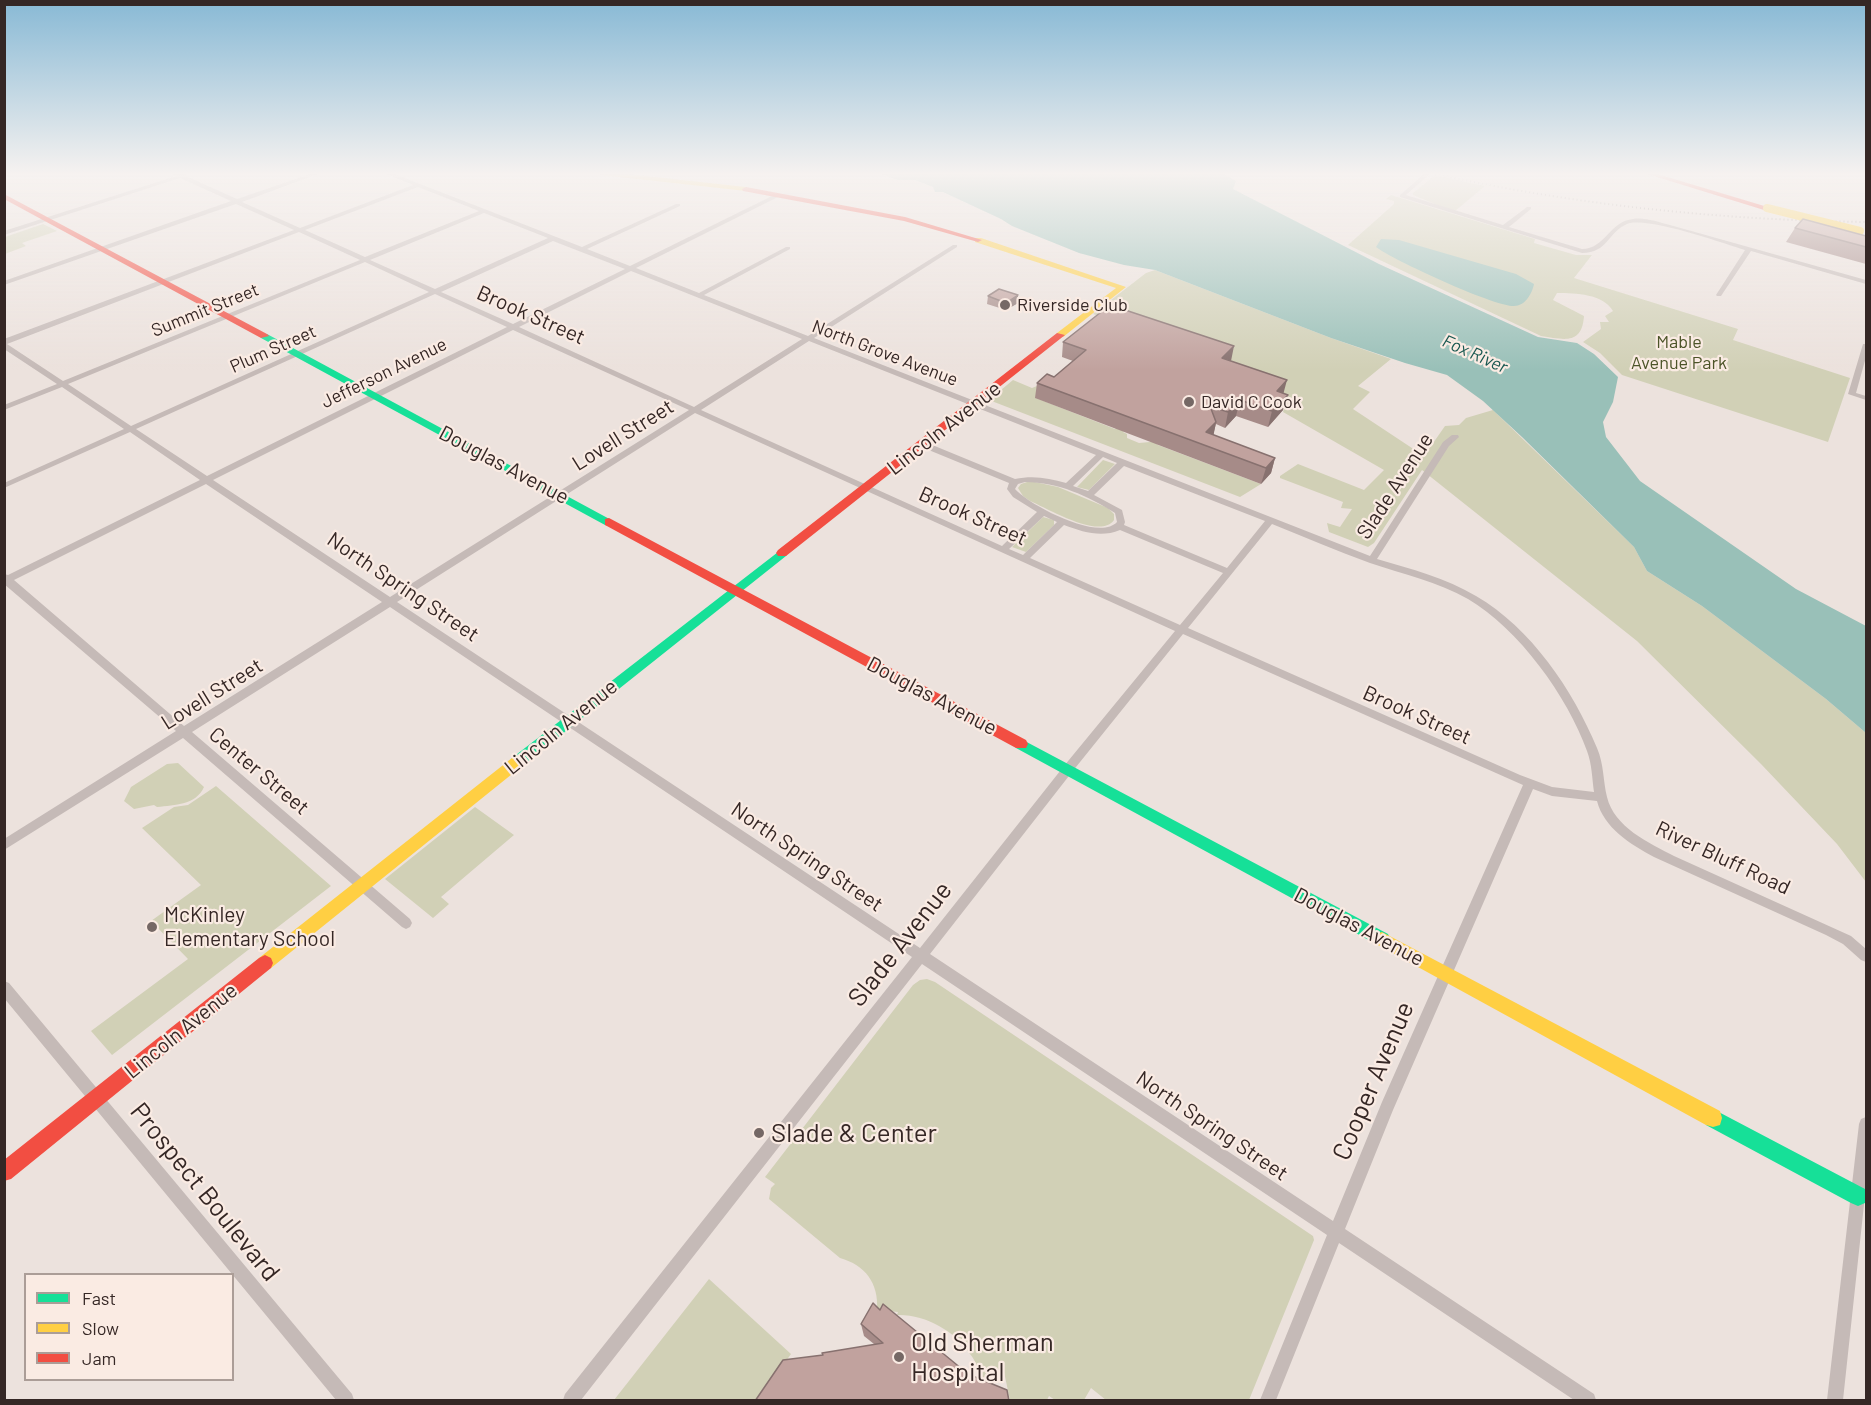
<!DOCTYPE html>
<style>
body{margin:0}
#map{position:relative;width:1871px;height:1405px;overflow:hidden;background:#ece2dd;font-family:Barlow,sans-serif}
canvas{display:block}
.frame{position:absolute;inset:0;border:6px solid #352725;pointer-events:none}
.legend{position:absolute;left:24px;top:1273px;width:210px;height:108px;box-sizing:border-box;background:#faebe3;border:2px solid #ab9d97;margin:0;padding:8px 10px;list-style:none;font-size:18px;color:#352725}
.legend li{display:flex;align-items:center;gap:12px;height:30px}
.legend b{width:30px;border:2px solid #ab9d97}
</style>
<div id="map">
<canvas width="1871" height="1405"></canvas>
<div class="frame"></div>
<ul class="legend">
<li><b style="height:8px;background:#16e098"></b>Fast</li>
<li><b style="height:8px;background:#ffcf43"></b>Slow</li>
<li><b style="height:8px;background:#f24e42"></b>Jam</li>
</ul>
</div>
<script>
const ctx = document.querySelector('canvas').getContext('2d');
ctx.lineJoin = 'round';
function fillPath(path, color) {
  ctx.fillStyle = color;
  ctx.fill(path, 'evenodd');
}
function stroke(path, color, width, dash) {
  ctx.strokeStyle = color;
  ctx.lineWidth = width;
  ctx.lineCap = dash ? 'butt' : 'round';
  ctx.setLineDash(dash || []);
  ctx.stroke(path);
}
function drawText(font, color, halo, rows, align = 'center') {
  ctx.font = font + ' Barlow,sans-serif';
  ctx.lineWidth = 4.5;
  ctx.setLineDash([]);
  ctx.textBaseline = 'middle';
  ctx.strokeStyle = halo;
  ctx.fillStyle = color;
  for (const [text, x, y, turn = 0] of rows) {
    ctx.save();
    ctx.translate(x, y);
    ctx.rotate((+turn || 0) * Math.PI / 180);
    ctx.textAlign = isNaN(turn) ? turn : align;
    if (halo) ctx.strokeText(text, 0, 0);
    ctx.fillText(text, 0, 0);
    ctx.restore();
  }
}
const green = new Path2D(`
 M1435,175L1485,186L1454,212L1413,195V193Z
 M1391,195L1535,239L1534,243L1576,255H1592L1574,278L1738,329L1733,340L1850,378L1828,442L1622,375L1600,353L1583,342L1601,329L1600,322H1609L1605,316L1613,311C1603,294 1576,293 1557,293L1553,300L1584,316C1582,346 1563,339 1541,336L1348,245L1394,204V201L1386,199Z
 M43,224L57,231L22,243L26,246L5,254V237Z
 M1155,270L1331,338L1391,359L1358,386L1370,392L1353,409L1424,456L1445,426L1459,425L1466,418L1493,410L1634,547L1647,571L1702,606L1826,699L1866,733V882L1837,844L1761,764L1637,641L1422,470L1374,543L1368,547L1329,532L1327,523L1340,527L1352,509L1341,508L1343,502L1280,478V476L1298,464L1364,490L1384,470L1283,412L1284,409L1275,406L1232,361L1093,314L1146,273Z
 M1013,380L1032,388L1037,386L1036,398L1115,429L1119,425L1126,428L1123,432L1127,434V438L1139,443L1150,442L1153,439L1158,445L1261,484L1240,497L989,400Z
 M1103,460L1115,464L1089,490L1077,487Z
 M1030,481L1058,487L1108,508L1114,514V520C1100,540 1049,509 1030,501L1023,496L1018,488L1021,484Z
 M1043,517L1054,520V525L1026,552L1012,547Z
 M178,763L204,787C196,805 175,805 157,807L154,805L134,809L124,801L131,787L167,764Z
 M216,786L331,886L112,1055L91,1031L188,959L151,921L201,885L142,828L174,807L188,805Z
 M475,807L514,835L441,897L449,904L433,918L385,879Z
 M927,979L935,982L1313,1236L1314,1240L1249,1400H1106L1091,1388L1084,1400H1055L1049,1396L1047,1400H1010L1004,1372L982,1380C979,1371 976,1361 970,1354C955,1331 925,1314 897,1315L898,1312L877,1310C879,1283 865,1265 840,1258L769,1199L771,1188L775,1184L765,1177L913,985L920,980Z
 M709,1279L791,1354L758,1400H614Z`);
const water = new Path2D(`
 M878,173H1222L1236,181L1233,189L1379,264L1538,337L1577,343L1594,354L1618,377L1613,402L1603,422L1606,437L1640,481L1796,589L1866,626V733L1826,699L1702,606L1647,571L1634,547L1522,437L1483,401L1447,375L1405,363L1331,338L1155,270L1124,265L1079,253L1012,226L1001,219L943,192H935L933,187L915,180H898Z
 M1381,239L1399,240L1516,274L1534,284C1532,294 1525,306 1514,306C1495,307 1393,260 1376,247Z`);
const street = new Path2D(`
 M171,173L186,174V176L237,199L313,173H321L242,202L300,228L413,185L384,173H392L582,247L676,204H680V206L587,249L630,266L776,194H780V196L636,268L699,293L786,247H790V249L704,295L808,336L953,245H957V247L814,338L1370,556L1443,442L1452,435H1458L1459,437L1449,446L1377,559C1411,569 1446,578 1476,596C1531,628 1573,690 1597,748C1604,764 1603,781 1607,797C1614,827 1649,843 1674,856L1851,936L1866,949V962L1861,960L1843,944L1826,935L1654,857C1630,844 1604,828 1597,801L1552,796L1533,789L1393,1110L1345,1229L1594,1394L1596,1400H1574L1339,1243L1276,1400H1260L1327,1235L922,964L581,1400H563L565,1394L912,957L390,607L192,732L410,919L412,923L410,927L406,929L402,927L183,738L4,850V839L176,731L4,584V574L8,575L200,480L130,432L4,488V483L124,429L62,387L4,410V405L57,384L4,349V339L294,230L236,204L4,285V281L231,201L180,178L4,235V231L176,176ZM418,187L479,211L365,257L305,230ZM484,213L548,238L435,289L370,260ZM299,232L360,260L63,381L7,344ZM553,241L625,269L513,324L441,292ZM365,262L429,292L131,426L68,384ZM631,271L802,339L694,407L519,327ZM435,294L507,327L207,476L136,429ZM513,330L689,410L390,597L213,480ZM809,341L1096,455L1066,483C1049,478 1033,475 1015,479L925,442H919V446L1009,483L1007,489L1013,497L1037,512L1002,546L701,410ZM695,413L1175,631L1064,766L920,948L397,602ZM1103,457L1117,463L1088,491L1073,486ZM1124,466L1265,521L1227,568L1124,525L1125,522L1122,510L1094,495ZM1025,482C1058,482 1088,496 1115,513L1117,522C1099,542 1029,505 1015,489L1018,484ZM206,484L382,602L184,726L14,580ZM1044,516L1057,522L1023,555L1009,549ZM1272,524C1305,537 1337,551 1370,563C1403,574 1438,582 1468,599C1518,628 1568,697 1587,751C1592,764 1592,778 1594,792L1552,787L1520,775L1188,628ZM1064,525C1083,532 1101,538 1120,530L1223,573L1180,625L1030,558ZM1183,634L1523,785L1382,1102L1333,1221L930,954L1072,772Z
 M1425,173H1431L1406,195L1503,225L1527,207H1531V209L1509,227L1582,249C1605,249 1610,221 1633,219C1645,217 1658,222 1670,225L1866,280V284L1751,251L1721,296H1717L1716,295L1745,250C1722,243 1647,216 1627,224C1608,232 1608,253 1582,253L1400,197V195Z
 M1863,344H1866V357L1856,393L1866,396V400L1848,394Z
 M4,981L9,983L352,1394L354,1400H336L4,998Z
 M1866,1117V1186L1843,1400H1827L1859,1124L1861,1119Z`);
const fast = new Path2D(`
 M261,334H267L615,522L609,526L605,525L261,338Z
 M782,549L786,550L788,553L786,556L522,766H512L510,762L512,758Z
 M1021,739L1388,934L1390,939L1388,944L1382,946L1376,944L1016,748L1014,744L1016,740Z
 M1713,1109L1865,1189V1203L1858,1206L1851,1203L1706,1125L1704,1118L1706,1111Z`);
const slow = new Path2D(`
 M598,173H619L746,187L750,189L746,191L601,175Z
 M975,238H981L1126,287L1063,337H1057V333L1116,288L975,242Z
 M517,756L522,758L524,762L522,766L271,968L265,971L259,968L257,963L259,958L512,758Z
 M1382,932L1720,1111L1722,1118L1720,1125L1713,1127L1706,1125L1376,944L1374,939L1376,934Z`);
const jam = new Path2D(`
 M1644,173H1654L1771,208L1764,210Z
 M746,187L905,217L982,240L978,242L904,221L743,191L742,189Z
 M4,194L267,334L269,336L261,338L4,199Z
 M1057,333L1065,335L786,556H778L776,553L778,550Z
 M609,518L1026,740L1028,744L1026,748H1016L605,525V519Z
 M265,955L271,958L273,963L271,968L11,1179L4,1181V1160L259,958Z`);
const rail = new Path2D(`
 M1431,173C1575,205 1719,220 1866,222`);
const slowBridge = new Path2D(`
 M1767,208L1860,231`);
const wall = new Path2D(`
 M1795,228L1866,236V264L1786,242Z
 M1018,295V303L1006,310L987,304L988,296Z
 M1063,342L1231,361L1283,393V410L1268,427L1236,416L1225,428L1216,424L1213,435L1275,458L1271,473L1261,484L1035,398L1037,383L1054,377L1073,361L1062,357Z
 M880,1310L968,1374L874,1344L864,1336L861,1324Z`);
const shadedWall = new Path2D(`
 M1018,295V303L1006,310V303Z
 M1234,346L1231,361L1222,358Z
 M1287,380L1283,395L1277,391Z
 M1288,395L1283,410L1268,427L1272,411Z
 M1240,400L1236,416L1225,428L1228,412Z
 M1216,422L1213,438L1206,432Z
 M1275,458L1271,473L1261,484L1266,468Z`);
const building = new Path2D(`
 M1803,219L1866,236V247L1795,228Z
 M999,289L1018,295L1006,303L988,296Z
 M1110,305L1234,346L1222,358L1287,380L1277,391L1288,395L1272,411L1240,400L1228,412L1210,406L1216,422L1206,432L1275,458L1266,468L1037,383L1047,374L1054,377L1086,350L1063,342Z
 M873,1303L880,1310L883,1304L968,1374L1007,1390L1009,1401H755L783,1360L823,1355L822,1353L883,1343L861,1324Z`);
const markers = [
 [1005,305,6,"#756865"],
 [1189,402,6,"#756865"],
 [152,927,6,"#756865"],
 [759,1133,6,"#756865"],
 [899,1357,6,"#756865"]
];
const farPoinames = [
 ["Riverside Club",1017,305],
 ["David C Cook",1201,402]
];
const farStreetnames = [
 ["Summit Street",205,310,-22],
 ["Plum Street",273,349,-24],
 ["North Grove Avenue",885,353,21],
 ["Jefferson Avenue",384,373,-26]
];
const farParknames = [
 ["Mable",1679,342],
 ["Avenue Park",1679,363]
];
const farWaternames = [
 ["Fox River",1475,354,24]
];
const streetNames = [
 ["Brook Street",531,315,24],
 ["Lincoln Avenue",944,428,-38],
 ["Lovell Street",623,435,-32],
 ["Douglas Avenue",504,465,28],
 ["Slade Avenue",1395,486,-57],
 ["Brook Street",973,516,24],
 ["North Spring Street",403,587,34],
 ["Lovell Street",212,694,-32],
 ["Douglas Avenue",932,696,28],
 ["Brook Street",1417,715,24],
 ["Lincoln Avenue",561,727,-39],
 ["Center Street",259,771,40],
 ["North Spring Street",807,857,34],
 ["River Bluff Road",1723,858,25],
 ["Douglas Avenue",1359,927,28],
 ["Lincoln Avenue",181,1031,-39],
 ["North Spring Street",1212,1126,34]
];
const poiNames = [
 ["McKinley",164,915],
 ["Elementary School",164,939]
];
const nearStreetnames = [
 ["Slade Avenue",900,944,-52],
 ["Cooper Avenue",1373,1081,-67],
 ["Prospect Boulevard",205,1192,51]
];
const nearPoinames = [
 ["Slade & Center",771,1133],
 ["Old Sherman",911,1342],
 ["Hospital",911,1372]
];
fillPath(green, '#d1d0b6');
fillPath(water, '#99c0b8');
fillPath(street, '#c5bab7');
fillPath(fast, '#16e098');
fillPath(slow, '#ffcf43');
fillPath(jam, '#f24e42');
stroke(rail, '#aca4a1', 2, [1, 3]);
stroke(slowBridge, '#ffcf43', 8);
fillPath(wall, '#a68b88');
fillPath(shadedWall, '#87716f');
fillPath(building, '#c1a29e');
stroke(building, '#87716f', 1.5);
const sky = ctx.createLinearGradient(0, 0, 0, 370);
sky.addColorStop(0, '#88b9d5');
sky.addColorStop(0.47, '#f6f2f0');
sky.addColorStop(1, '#f6f2f000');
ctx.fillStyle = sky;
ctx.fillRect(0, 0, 1871, 370);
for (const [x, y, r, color] of markers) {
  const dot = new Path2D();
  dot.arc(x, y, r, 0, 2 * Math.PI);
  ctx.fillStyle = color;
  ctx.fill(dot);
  stroke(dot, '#faebe3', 2);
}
drawText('18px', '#352725', '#faebe3', farPoinames, 'left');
drawText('18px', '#352725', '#faebe3', farStreetnames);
drawText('18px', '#4c5428', '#faebe3', farParknames);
drawText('italic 18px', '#195851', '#faebe3', farWaternames);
drawText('21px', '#352725', '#faebe3', streetNames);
drawText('21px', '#352725', '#faebe3', poiNames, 'left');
drawText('26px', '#352725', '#faebe3', nearStreetnames);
drawText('26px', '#352725', '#faebe3', nearPoinames, 'left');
</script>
